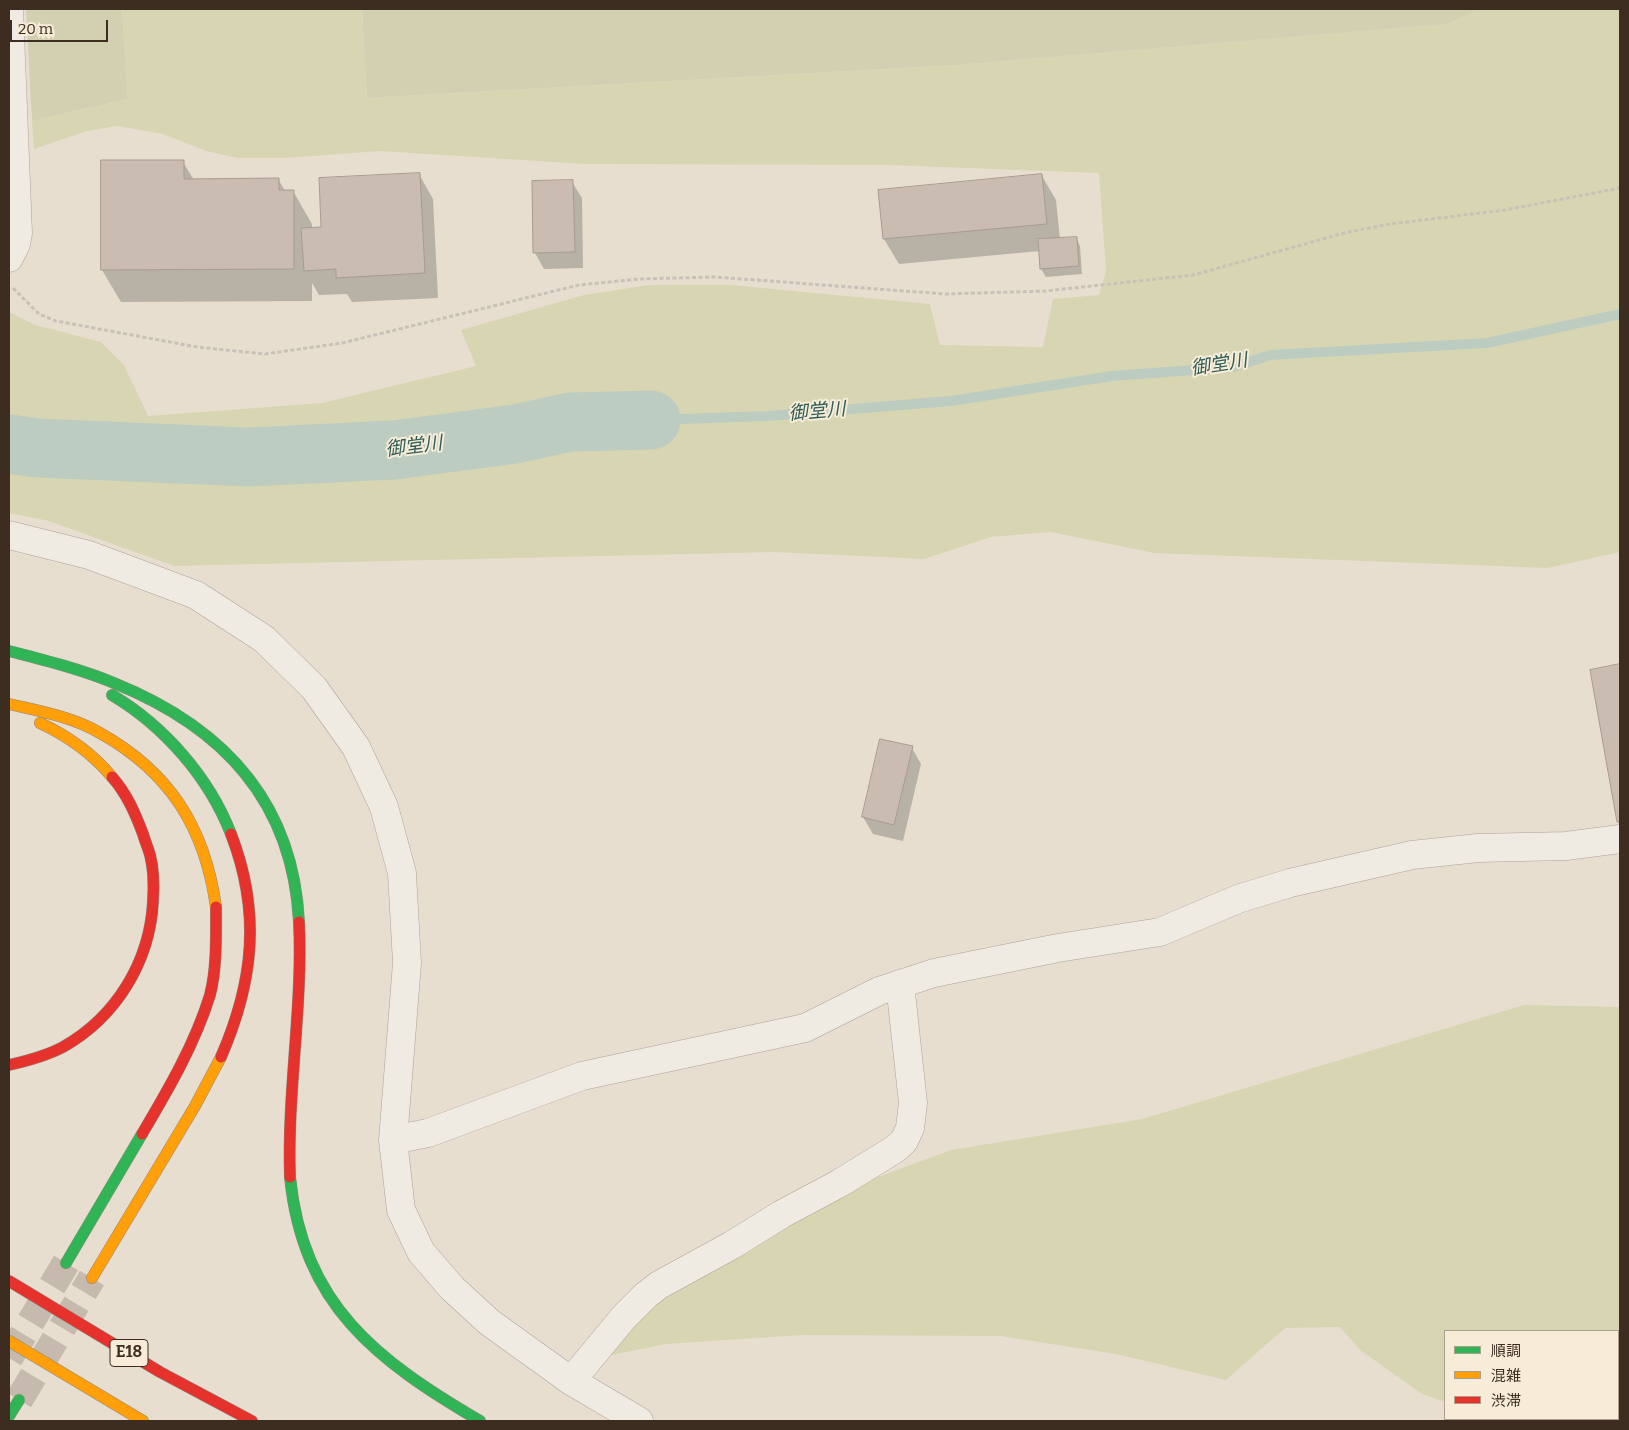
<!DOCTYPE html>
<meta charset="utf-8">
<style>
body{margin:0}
#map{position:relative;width:1629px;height:1430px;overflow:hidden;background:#e7ded0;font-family:Bitter,"Noto Sans JP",serif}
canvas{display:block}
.frame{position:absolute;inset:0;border:10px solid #3d2c20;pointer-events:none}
.legend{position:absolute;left:1444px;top:1330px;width:175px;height:90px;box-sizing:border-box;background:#f7ecd7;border:1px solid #ad9f8e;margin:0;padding:6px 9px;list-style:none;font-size:15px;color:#3d2c20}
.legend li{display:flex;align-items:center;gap:10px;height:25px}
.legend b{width:25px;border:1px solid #ad9f8e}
.scale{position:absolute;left:10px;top:20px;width:98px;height:22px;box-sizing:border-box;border:2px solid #3d2c20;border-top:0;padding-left:6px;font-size:15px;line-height:18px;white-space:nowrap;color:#3d2c20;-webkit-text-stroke:4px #f7ecd7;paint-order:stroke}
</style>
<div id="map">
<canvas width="1629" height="1430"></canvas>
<div class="frame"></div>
<ul class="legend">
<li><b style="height:6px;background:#30b455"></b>順調</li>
<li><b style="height:6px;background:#ff9f0a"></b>混雑</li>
<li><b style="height:6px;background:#e5322d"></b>渋滞</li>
</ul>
<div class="scale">20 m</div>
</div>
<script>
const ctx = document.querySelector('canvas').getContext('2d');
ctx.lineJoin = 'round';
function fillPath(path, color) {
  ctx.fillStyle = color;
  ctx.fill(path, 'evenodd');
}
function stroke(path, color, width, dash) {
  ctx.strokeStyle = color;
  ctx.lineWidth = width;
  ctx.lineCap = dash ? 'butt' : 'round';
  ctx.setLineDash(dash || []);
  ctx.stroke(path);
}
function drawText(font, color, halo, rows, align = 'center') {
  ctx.font = font + ' Bitter,"Noto Sans JP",serif';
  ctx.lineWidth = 4;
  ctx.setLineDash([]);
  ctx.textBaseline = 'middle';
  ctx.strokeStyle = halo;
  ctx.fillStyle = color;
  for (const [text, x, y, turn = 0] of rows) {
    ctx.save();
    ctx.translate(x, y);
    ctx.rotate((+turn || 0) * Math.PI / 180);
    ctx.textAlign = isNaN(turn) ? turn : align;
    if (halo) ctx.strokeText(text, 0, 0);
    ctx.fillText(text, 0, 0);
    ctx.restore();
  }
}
const green = new Path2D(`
 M122,9H362L367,98L957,65L1448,24L1479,9H1620V552L1548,568L1154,553L1051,532L991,537L924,559L774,552L174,566L49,521L9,513V312L35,325L101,342L124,365L148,416L322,403L476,366L461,330L584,295L649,285H731L930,304L940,345L1043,347L1053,299L1099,295L1106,271L1099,173L888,165L585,164L380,151L286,158H238L206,151L163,134L117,126L87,131L34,149L32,121L128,99Z
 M1524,1005L1620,1007V1421H1498L1494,1419H1618V1331H1445V1402L1422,1394L1360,1350L1340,1327L1285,1328L1226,1380L1116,1354L1000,1336L802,1335L666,1344L607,1356L623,1331L668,1291L854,1186L951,1150L1142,1119Z`);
const cemetery = new Path2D(`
 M26,9H122L128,99L32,121Z
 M362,9H1479L1448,24L957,65L367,98Z`);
const shadow = new Path2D(`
 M183,162L194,180L278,179L285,191H293L312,224V229L323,228L419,174L433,199L438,298L352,302L347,294L319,295L312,283V301L121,302L102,270Z
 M1042,176L1056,200L1060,239L1076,238L1080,246L1082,274L1046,277L1041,269L1040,251L899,264L884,239L880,191Z
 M572,182L582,198L583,268L544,269L535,253Z
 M1620,666V826L1618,822L1592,671Z
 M912,748L921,764L903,841L873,834L863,817Z`);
const stream = new Path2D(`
 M651,420L768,416L951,401L1112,376L1234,367L1270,355L1487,343L1620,314`);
const river = new Path2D(`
 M9,444L38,448L248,457L394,450L515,434L570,422L651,420`);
const building = new Path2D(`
 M101,160H184V179L279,178V190H294V269L101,270Z
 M420,173L425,273L336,278V269L304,271L301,228L321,227L319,178Z
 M1042,174L1047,224L883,239L878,190Z
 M573,180L575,252L533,253L532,181Z
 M1077,237L1079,266L1040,269L1038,239Z
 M1620,664V822H1617L1590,670Z
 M880,739L913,746L894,825L862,817Z`);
const highwayTunnel = new Path2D(`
 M9,1358L66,1263
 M19,1400L92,1278`);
const path = new Path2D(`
 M13,288L39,314L56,321L197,347L265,354L342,343L579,285L639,279L715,277L945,294L1046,291L1193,275L1348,232L1390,224L1505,210L1620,188`);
const street = new Path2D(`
 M9,258L16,244L18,233L9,9
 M9,535L89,555L196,595L264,639L314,688L356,747L384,807L402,873L407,963L393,1140L401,1210L421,1252L452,1288L489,1322L571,1381L639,1421
 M393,1140L428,1133L582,1076L805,1028L879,991L934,973L1058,948L1160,932L1238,899L1290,883L1412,855L1478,848L1566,846L1620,839
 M571,1381L624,1317L646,1295L659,1285L732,1245L782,1214L840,1183L895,1149L904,1141L910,1128L913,1103L900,984`);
const fast = new Path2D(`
 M9,651C44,660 80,669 114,683C223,727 293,801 299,922
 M112,695C164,726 209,777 231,834
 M290,1177C303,1305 376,1360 480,1421
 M66,1263L142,1134
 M9,1416L19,1400`);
const slow = new Path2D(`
 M9,704C39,711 73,717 100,733C170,772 205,828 216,907
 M40,723C68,736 92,753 112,777
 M92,1278L195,1106L221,1057
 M9,1341L143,1421`);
const jam = new Path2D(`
 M221,1057C254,981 261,912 231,834
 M9,1065C27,1061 46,1056 63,1047C116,1017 150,962 153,901C154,886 154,870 150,855C148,848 145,841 143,834C135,813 127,794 112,777
 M142,1134C168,1090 195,1044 210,995C217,968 216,935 216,907
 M290,1177C287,1092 303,1007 299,922
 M9,1281L160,1372L252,1421`);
const shields = [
 [129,1353,38]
];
const shieldNames = [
 ["E18",129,1353]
];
const waterNames = [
 ["御堂川",1219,365,-9],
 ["御堂川",817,412,-5],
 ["御堂川",414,447,-7]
];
fillPath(green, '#d8d6b2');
fillPath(cemetery, '#d3d0b2');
fillPath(shadow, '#0003');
stroke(stream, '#bcccc1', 10);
stroke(river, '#bcccc1', 59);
fillPath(building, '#cbbcb1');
stroke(building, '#a89a8f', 1);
stroke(highwayTunnel, '#c5baad', 28, [28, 14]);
stroke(street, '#ada499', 29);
stroke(fast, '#928980', 12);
stroke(slow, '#928980', 12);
stroke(jam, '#928980', 12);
stroke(path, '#c8c1b8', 3, [4, 2.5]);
stroke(street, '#efeae2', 28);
stroke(fast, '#30b455', 11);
stroke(slow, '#ff9f0a', 11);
stroke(jam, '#e5322d', 11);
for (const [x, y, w] of shields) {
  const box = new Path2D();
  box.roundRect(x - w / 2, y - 13.5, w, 27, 4);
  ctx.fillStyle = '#f7ecd7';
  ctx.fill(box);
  stroke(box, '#3d2c20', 1);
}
drawText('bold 16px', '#3d2c20', null, shieldNames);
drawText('italic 19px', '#2f5d57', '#f7ecd7', waterNames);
</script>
